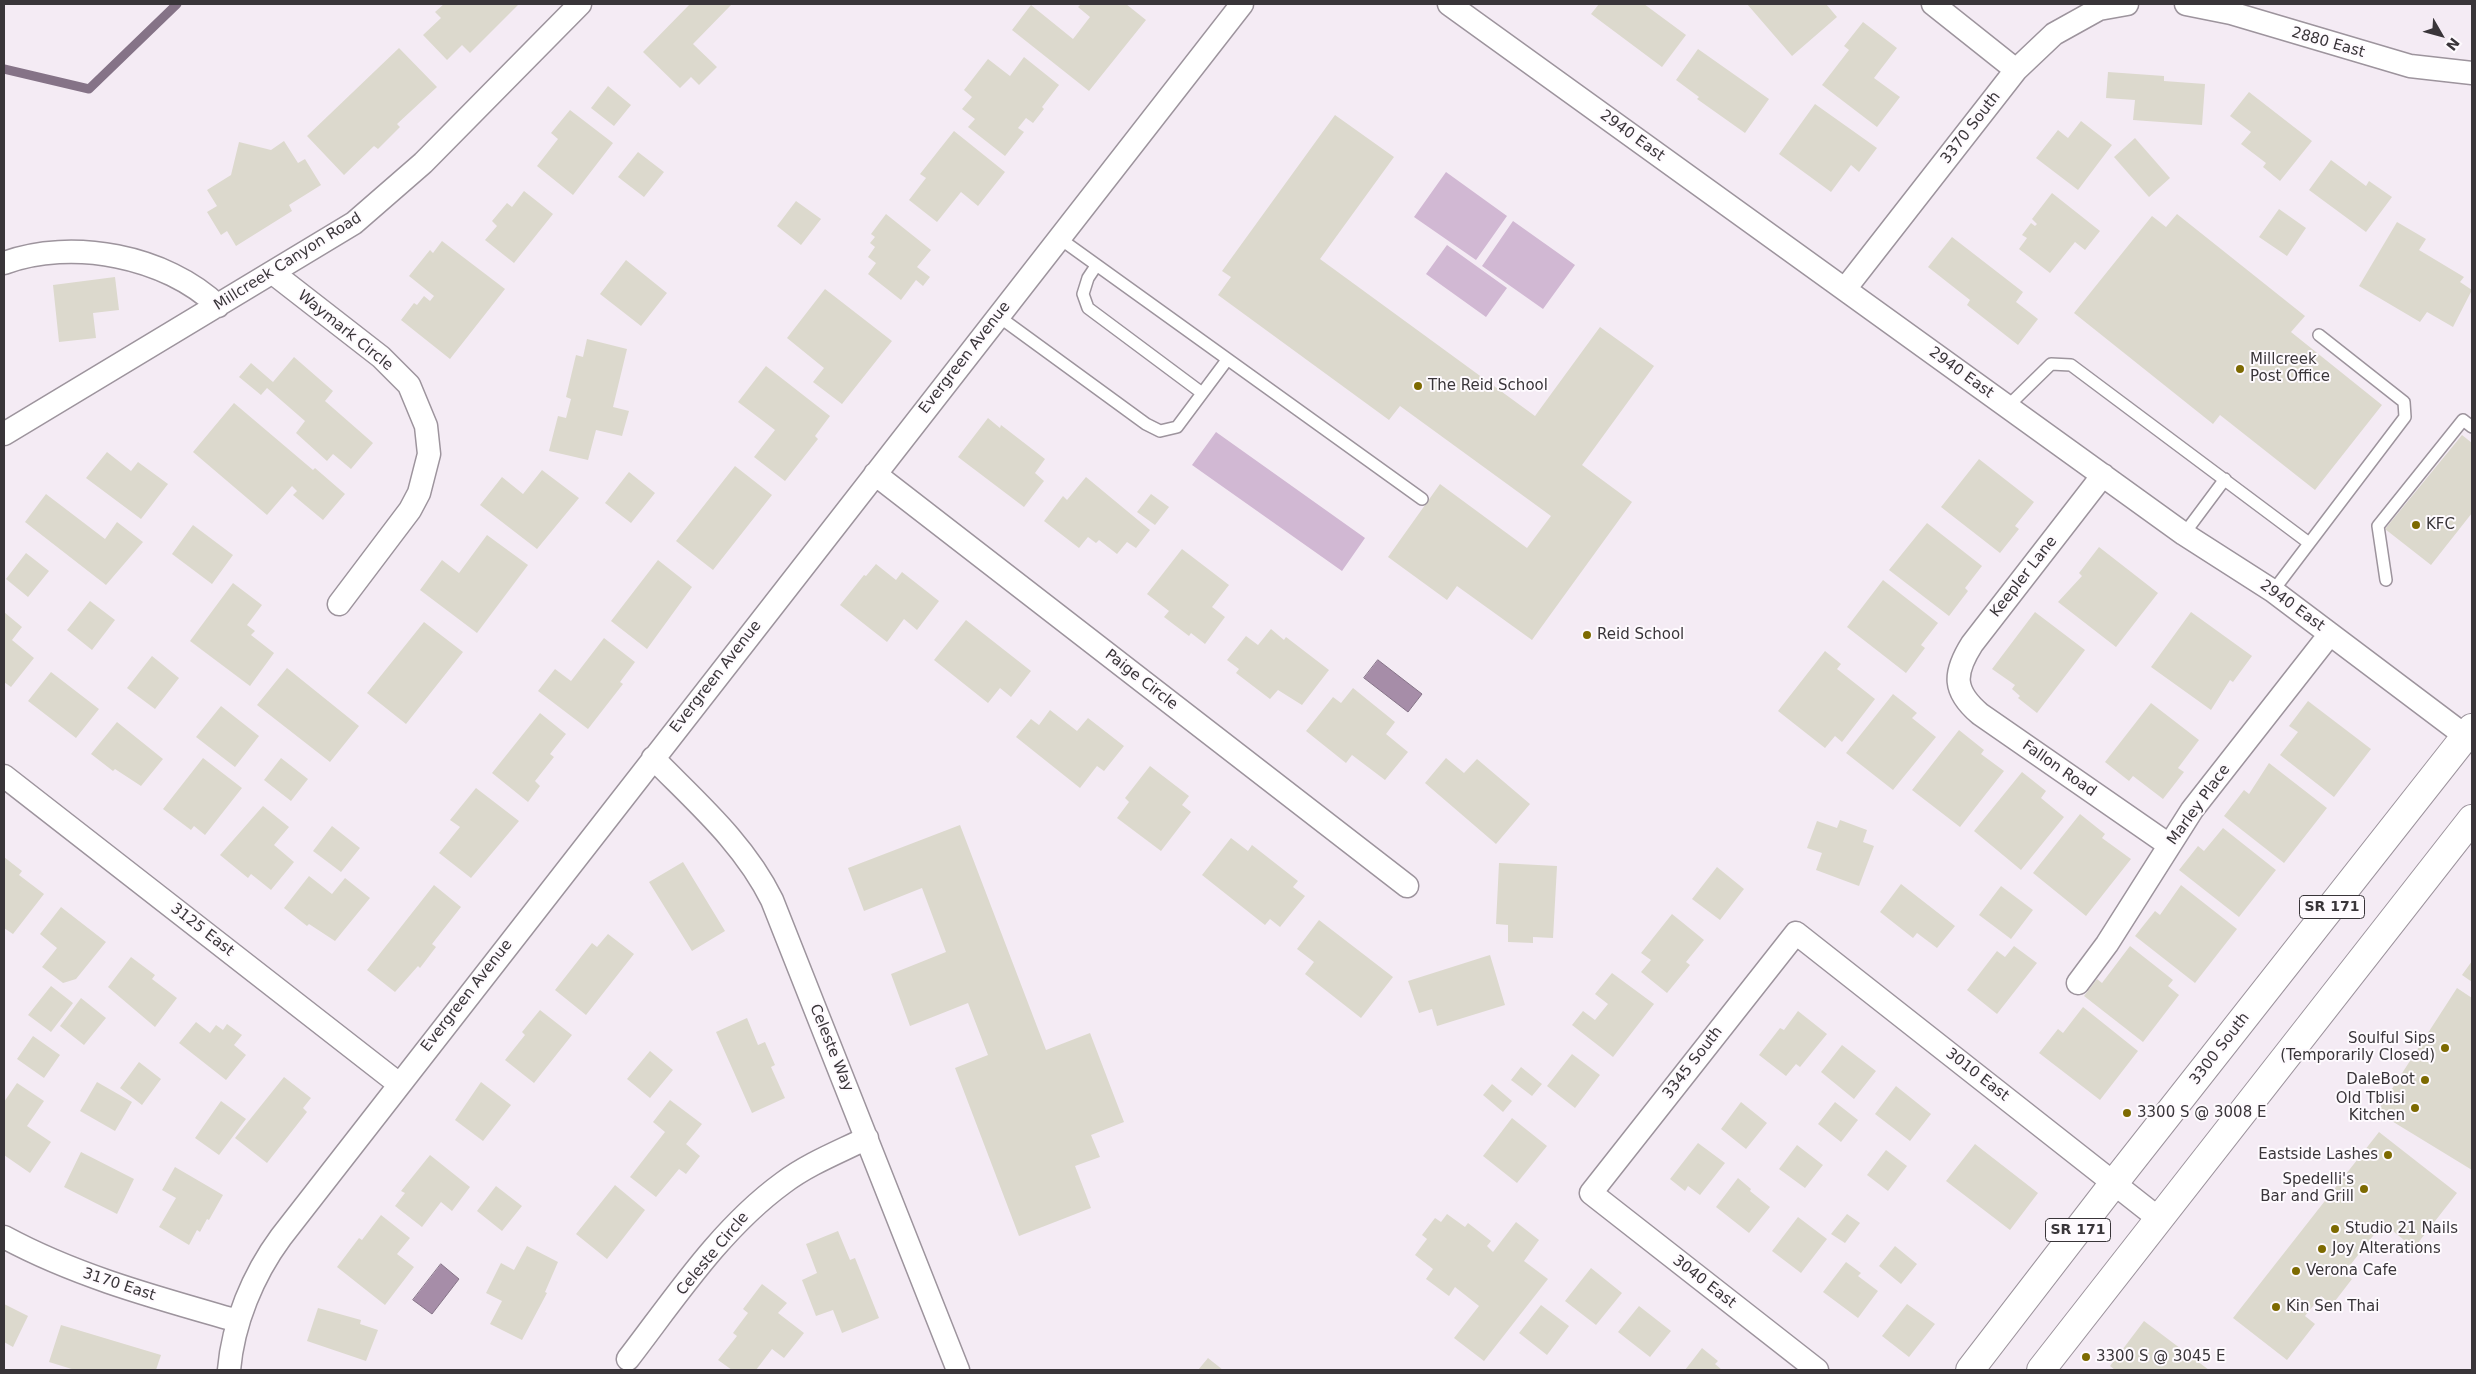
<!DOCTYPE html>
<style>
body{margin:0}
#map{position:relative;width:2476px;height:1374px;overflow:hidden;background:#f4ebf4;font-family:"DejaVu Sans",sans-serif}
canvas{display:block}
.frame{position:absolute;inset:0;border:5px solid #393539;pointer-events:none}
.north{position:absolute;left:2416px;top:10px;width:50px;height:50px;-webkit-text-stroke:4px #fefafe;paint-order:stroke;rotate:128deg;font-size:14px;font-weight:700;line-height:20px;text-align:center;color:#393539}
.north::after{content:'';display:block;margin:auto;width:18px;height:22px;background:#393539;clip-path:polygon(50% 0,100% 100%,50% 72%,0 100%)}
</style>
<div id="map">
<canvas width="2476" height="1374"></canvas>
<div class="frame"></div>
<div class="north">N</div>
</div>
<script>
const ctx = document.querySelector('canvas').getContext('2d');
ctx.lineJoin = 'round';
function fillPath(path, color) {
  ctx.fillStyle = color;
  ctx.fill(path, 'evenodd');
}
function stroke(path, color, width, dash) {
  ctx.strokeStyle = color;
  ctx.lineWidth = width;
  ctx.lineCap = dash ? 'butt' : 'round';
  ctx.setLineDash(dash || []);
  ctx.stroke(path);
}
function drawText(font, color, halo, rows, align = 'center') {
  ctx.font = font + ' "DejaVu Sans",sans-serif';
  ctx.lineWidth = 4;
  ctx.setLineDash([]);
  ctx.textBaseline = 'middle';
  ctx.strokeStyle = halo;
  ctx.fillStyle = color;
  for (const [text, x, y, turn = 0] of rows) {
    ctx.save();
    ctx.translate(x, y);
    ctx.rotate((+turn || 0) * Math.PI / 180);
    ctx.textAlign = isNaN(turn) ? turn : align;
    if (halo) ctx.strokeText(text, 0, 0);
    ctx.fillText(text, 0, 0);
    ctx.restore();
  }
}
const green = new Path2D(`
 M1446,172L1507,216L1476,260L1414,217Z
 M1513,221L1575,265L1543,309L1482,266Z
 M1447,245L1507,288L1486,317L1426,274Z
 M1216,432L1365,538L1342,571L1192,465Z`);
const water = new Path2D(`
 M1378,660L1422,694L1408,712L1364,678Z
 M441,1264L459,1279L432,1314L413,1300Z`);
const stream = new Path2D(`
 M4,69L89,89L177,4`);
const building = new Path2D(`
 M444,4H519L470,53L462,45L447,60L423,35L441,18L435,12Z
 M690,4H732L693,44L717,67L699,85L691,77L680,88L643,52Z
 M1081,4H1126L1146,20L1089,91L1012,30L1031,5L1073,39L1090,17L1078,7Z
 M1599,4H1644L1686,35L1662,67L1591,14Z
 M1747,4H1826L1837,17L1792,56Z
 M1863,22L1897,48L1874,78L1900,97L1877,127L1822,85L1849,50L1844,46Z
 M399,48L437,87L397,124L400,127L378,149L374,146L344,175L307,136Z
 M1698,49L1769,99L1745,133L1697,99L1699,97L1676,80Z
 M1024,57L1059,85L1042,107L1044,109L1033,123L1026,118L1018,128L1024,132L1005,156L968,127L975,119L962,109L972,97L964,90L988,59L1010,76Z
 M2108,72L2164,76V81L2205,84L2202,125L2133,120L2135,100L2106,98Z
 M608,86L631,105L614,126L591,108Z
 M2249,92L2312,141L2280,181L2263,167L2266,163L2241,144L2251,132L2230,116Z
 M1815,104L1877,148L1859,172L1851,165L1831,192L1779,154Z
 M570,110L613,143L573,195L537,166L558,139L551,133Z
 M1335,115L1394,157L1320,259L1535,416L1600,327L1654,366L1582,465L1632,502L1532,640L1457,586L1447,600L1388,557L1440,484L1527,548L1551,516L1400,406L1389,420L1218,295L1231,277L1222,271Z
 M2081,121L2112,145L2078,190L2036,158L2058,130L2068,138Z
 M954,131L1005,172L978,206L961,192L937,222L909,200L926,178L920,174Z
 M2135,138L2170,178L2149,197L2114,157Z
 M284,141L298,163L305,159L321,185L289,205L292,211L236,246L227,231L221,235L207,212L217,206L207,190L231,175L239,142L271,150Z
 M638,152L664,172L644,197L618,177Z
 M2331,160L2366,186L2369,181L2392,197L2366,232L2309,190Z
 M524,191L553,214L514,263L485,240L497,226L492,221L507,203L512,207Z
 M2052,193L2100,231L2085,250L2075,242L2050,273L2019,249L2027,238L2022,235L2031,223L2035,226L2037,224L2032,219Z
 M796,201L821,219L801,245L777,226Z
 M2279,209L2306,228L2287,256L2259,237Z
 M886,214L931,250L917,267L930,277L923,286L916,280L901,300L868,274L876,263L868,257L875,247L870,243L875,237L871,234Z
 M2177,214L2305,316L2291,332L2382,405L2315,490L2220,415L2213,424L2074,313L2152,216L2166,227Z
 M2397,222L2426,239L2419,250L2464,277L2460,282L2472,290L2453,327L2427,312L2420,322L2359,286Z
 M1952,237L2023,292L2016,302L2038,319L2018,345L1967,305L1970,300L1928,267Z
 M442,241L505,289L450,359L401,320L414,303L417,305L424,296L430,301L434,296L409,276L430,250L433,253Z
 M626,260L667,293L641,326L600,294Z
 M115,277L119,310L93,313L96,338L59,342L53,285Z
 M825,289L892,341L842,404L813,382L824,368L787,338Z
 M587,339L627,349L613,407L629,411L622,436L596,430L588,460L549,451L558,416L566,418L571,399L566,397L576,355L583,357Z
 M294,357L333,391L325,401L373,443L351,469L333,454L327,461L296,433L305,421L267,388L261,395L239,377L251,363L273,382Z
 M766,366L830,416L815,436L818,439L785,481L754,457L775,430L738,402Z
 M234,403L313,470L315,468L345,494L323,520L293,495L297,491L292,486L267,515L193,452Z
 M988,418L1000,428L1001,425L1045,459L1035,473L1044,481L1024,507L958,457Z
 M2462,435L2472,443V513L2431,565L2385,529Z
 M107,452L131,471L138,462L168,484L141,519L86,478Z
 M1979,459L2034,502L2015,526L2019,529L2000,553L1941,507Z
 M735,466L772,495L713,570L676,541Z
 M542,470L579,498L537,549L480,505L502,477L523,494Z
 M629,472L655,493L631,523L605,503Z
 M1086,477L1150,530L1136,548L1127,542L1117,554L1099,540L1096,543L1088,537L1079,548L1044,521L1063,496L1067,500Z
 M46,494L105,539L117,522L143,542L106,585L25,522Z
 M1151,494L1169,507L1155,525L1137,512Z
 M1927,523L1982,566L1965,588L1968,591L1949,616L1889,570Z
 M193,525L233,555L212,584L172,554Z
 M487,535L528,565L477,633L420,590L442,560L459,573Z
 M2099,547L2158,593L2116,647L2058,602L2082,576L2079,573Z
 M1182,549L1229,585L1212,607L1225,617L1205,644L1191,633L1189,636L1164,617L1169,611L1147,594Z
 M26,553L49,571L28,597L6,579Z
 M658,560L692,587L647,649L611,621Z
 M876,564L896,580L902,572L939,601L917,630L904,619L887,642L840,605L864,575L866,576Z
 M1883,580L1938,623L1921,645L1925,648L1906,673L1847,627Z
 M233,583L262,605L247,625L255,631L251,635L274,653L250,686L190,641Z
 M90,601L115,620L92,650L67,630Z
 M4,612L22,627L12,640L34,658L11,687L4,682Z
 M2035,612L2085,650L2037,713L2018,698L2020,696L2012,689L2015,685L1992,669Z
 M2191,612L2252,656L2233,682L2230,680L2211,710L2151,667Z
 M966,620L1031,671L1011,697L1000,688L988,703L934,660Z
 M424,622L463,652L406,724L367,693Z
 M1271,629L1284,640L1286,637L1329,670L1302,705L1278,690L1270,699L1236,673L1239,669L1227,660L1246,636L1258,645Z
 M604,638L635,662L620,682L623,684L588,729L538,691L555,669L571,681Z
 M1825,651L1841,664L1837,669L1875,699L1842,742L1835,736L1825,748L1778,711Z
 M152,656L179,678L155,709L127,688Z
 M287,668L359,726L330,762L257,705Z
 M51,672L99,709L76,738L28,701Z
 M1353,688L1395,722L1386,734L1408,752L1385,780L1352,755L1346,763L1306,731L1333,697L1341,703Z
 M1893,694L1917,713L1912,718L1936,737L1893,790L1846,753Z
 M2308,701L2371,749L2334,797L2280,755L2298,732L2289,726Z
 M2151,703L2199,740L2178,768L2184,772L2163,799L2133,776L2129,781L2105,762Z
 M221,706L259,736L235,767L196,737Z
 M1050,710L1077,731L1088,718L1124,746L1104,771L1097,766L1080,788L1016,737L1031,719L1039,725Z
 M540,713L566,734L550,754L554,757L535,781L540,786L528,802L492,773Z
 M117,722L163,759L141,786L115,769L113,771L91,754Z
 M1959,730L1984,750L1981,754L2004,771L1960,827L1912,790Z
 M203,758L242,788L205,835L194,826L191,830L163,809Z
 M281,758L308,779L291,801L264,780Z
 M1446,758L1464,773L1477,759L1530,804L1496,844L1425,783Z
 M2269,763L2327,808L2284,863L2224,816L2244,790L2249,794Z
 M1150,766L1189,796L1182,805L1191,812L1161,851L1117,818L1129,802L1125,798Z
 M2022,772L2046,791L2041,798L2064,817L2021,870L1974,831Z
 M476,788L519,821L471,878L439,853L460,827L450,820Z
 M263,806L289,827L274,845L294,862L271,890L251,874L248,878L220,855Z
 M2080,814L2105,834L2102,838L2131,859L2086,916L2033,873Z
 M1840,820L1867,830L1863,842L1874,846L1859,886L1816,870L1822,853L1807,848L1817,821L1837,828Z
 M960,825L1046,1050L1090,1033L1124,1122L1091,1135L1100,1157L1075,1166L1091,1208L1019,1236L955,1068L988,1055L968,1003L910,1026L891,974L946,952L922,888L864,911L848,868Z
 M332,826L360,848L341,872L313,851Z
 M2223,828L2276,870L2239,917L2179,870L2198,846L2204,851Z
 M1231,838L1248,851L1252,845L1298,881L1293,887L1305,896L1280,927L1270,919L1265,925L1202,875Z
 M4,857L22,871L19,875L44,894L13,934L4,928Z
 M683,862L725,931L692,951L649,882Z
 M1499,863L1557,866L1553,938L1533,937V943L1508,942V925L1496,924Z
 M1717,867L1744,889L1720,920L1692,899Z
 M309,876L332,894L345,878L370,898L335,941L309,924L307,926L284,908Z
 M1901,884L1955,926L1937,948L1917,933L1913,938L1880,912Z
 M434,885L461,907L432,944L436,947L420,968L418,966L395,992L367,970Z
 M2181,885L2237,929L2195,983L2135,936L2155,911L2160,915Z
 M2001,886L2033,910L2011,939L1979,915Z
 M61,907L106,942L76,979L63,983L42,967L57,948L40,934Z
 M1672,914L1704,940L1686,962L1690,965L1667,993L1641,972L1651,960L1641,953Z
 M1319,920L1393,977L1361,1018L1305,974L1314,962L1297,949Z
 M608,934L634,954L586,1015L555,990L592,943L597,947Z
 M2014,946L2037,963L1997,1014L1967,990L1997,951L2005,957Z
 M2130,946L2173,980L2168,986L2179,995L2143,1042L2084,996L2097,979L2102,983Z
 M1490,955L1505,1005L1437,1026L1432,1009L1419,1013L1408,981Z
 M131,957L155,975L152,979L177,998L155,1027L108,987Z
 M2472,961V982L2462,975Z
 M1612,973L1654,1004L1613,1057L1572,1025L1583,1011L1595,1020L1608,1004L1595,994Z
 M51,986L73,1003L51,1032L28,1015Z
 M2457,988L2472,998V1170L2377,1112Z
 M81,998L106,1018L84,1045L60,1026Z
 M2083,1007L2138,1051L2100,1100L2039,1053L2058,1029L2063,1033Z
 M540,1010L572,1035L534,1083L505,1060L525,1035L522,1032Z
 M1798,1011L1827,1034L1800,1067L1796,1064L1786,1076L1759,1055L1780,1028L1784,1030Z
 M747,1018L758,1045L765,1042L775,1065L771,1067L785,1098L752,1113L716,1032Z
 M196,1022L210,1033L216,1025L223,1030L227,1024L242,1035L234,1045L246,1055L226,1080L179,1043Z
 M33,1036L60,1055L44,1078L17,1059Z
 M1842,1045L1876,1071L1854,1099L1821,1072Z
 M650,1051L673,1070L650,1098L627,1079Z
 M1572,1054L1600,1075L1575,1108L1547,1086Z
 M139,1062L161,1079L142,1105L120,1088Z
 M1521,1067L1542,1084L1532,1096L1511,1080Z
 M284,1077L311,1098L303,1108L307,1112L267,1163L235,1138Z
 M97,1082L132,1102L115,1131L80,1111Z
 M481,1082L511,1105L483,1141L455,1120Z
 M17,1083L44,1101L27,1126L51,1142L30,1173L4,1155V1102Z
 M1492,1084L1512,1101L1503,1112L1483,1095Z
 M1896,1086L1931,1114L1910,1141L1875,1114Z
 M670,1100L702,1124L686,1144L700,1156L686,1174L679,1169L656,1197L630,1177L665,1132L653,1122Z
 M221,1101L246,1119L219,1155L195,1138Z
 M1741,1102L1767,1123L1746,1149L1721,1129Z
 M1835,1102L1858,1120L1841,1142L1818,1124Z
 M1512,1118L1547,1146L1517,1183L1483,1156Z
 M2379,1132L2457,1193L2414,1248L2383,1223L2344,1273L2352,1279L2332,1305L2321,1296L2305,1316L2315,1324L2287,1360L2233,1318Z
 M1698,1143L1725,1163L1700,1195L1688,1186L1685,1191L1670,1179Z
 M1975,1144L2038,1193L2010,1230L1946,1181Z
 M1797,1145L1823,1165L1805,1188L1779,1169Z
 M1886,1150L1907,1166L1888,1191L1867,1175Z
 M81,1152L134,1179L117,1214L64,1187Z
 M430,1155L470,1187L452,1211L441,1202L422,1227L395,1206L405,1193L401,1191Z
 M175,1167L223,1195L209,1220L207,1219L200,1232L197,1230L189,1245L159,1227L176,1198L162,1190Z
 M1738,1178L1751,1189L1750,1191L1770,1207L1749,1233L1716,1207Z
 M615,1185L645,1210L607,1259L576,1234Z
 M496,1186L522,1206L502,1231L477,1211Z
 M1447,1214L1465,1227L1468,1223L1491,1241L1487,1246L1493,1252L1516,1222L1539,1240L1524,1261L1548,1279L1484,1361L1454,1338L1479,1306L1455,1287L1449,1296L1426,1279L1433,1269L1415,1255L1427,1239L1422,1235L1435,1218L1441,1222Z
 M1847,1214L1860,1223L1845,1243L1831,1234Z
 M381,1215L410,1238L397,1254L414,1267L385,1305L337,1267L359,1238L362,1240Z
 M1798,1217L1827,1239L1801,1273L1772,1251Z
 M838,1231L850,1260L855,1258L879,1318L842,1333L833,1310L816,1316L802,1280L817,1273L806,1244Z
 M527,1246L558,1262L545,1292L547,1293L522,1340L490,1324L502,1301L486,1293L501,1263L514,1270Z
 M1895,1246L1917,1264L1901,1284L1879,1266Z
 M1846,1262L1861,1273L1858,1276L1878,1291L1858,1318L1823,1292Z
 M1591,1268L1622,1293L1596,1325L1565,1301Z
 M762,1284L787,1303L778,1313L804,1333L784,1358L772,1349L756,1370H732L718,1360L737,1336L733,1333L748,1313L743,1309Z
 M4,1304L28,1316L13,1347L4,1342Z
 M1907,1304L1935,1324L1909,1357L1882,1336Z
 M1541,1305L1569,1326L1547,1355L1519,1333Z
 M1639,1306L1671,1331L1650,1357L1618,1332Z
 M318,1308L361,1320L360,1324L378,1330L366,1361L307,1341Z
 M2144,1321L2209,1370H2115L2110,1366Z
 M61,1325L161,1355L156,1370H75L49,1362Z
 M1702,1348L1718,1361L1715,1364L1722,1370H1685Z
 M1208,1358L1223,1370H1198Z`);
const lane = new Path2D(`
 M1059,238L1422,499
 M1096,266L1088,278L1083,294L1088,308L1202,393
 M998,316L1146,424L1160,431L1177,427L1227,360
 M2008,406L2051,364L2071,365L2309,543
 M2184,534L2225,479
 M2386,580L2378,526L2463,420L2472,427
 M2273,591L2405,417L2404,402L2319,335`);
const street = new Path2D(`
 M1449,4L2184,534L2273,591L2472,741
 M1933,4L2016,70
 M2186,4L2231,13L2410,66L2472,73
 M4,263C72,238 166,256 218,306
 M273,273L381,357L409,385L426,426L429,454L419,493L410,510L339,604
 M1845,289L2016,70L2054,34L2099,9L2127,4
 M4,434L354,223L423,163L580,4
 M875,474L1407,886
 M2103,475L1972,644C1953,674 1953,691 1980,714L2169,845
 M653,758C696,802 744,843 772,900L958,1370
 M4,776L399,1084
 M2078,983L2107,944L2192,810L2330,634
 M4,1237C78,1277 158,1298 238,1321
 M628,1359C675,1298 720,1229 783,1183C808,1164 839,1152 867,1138
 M229,1370C233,1323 253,1275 281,1237L1242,4
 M1817,1370L1591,1193L1796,933L2158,1218`);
const primary = new Path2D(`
 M1970,1370L2114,1183L2472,728
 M2041,1370L2472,819`);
const markers = [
 [2240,369,5,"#7d6a01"],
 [1418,386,5,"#7d6a01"],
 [2416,525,5,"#7d6a01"],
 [1587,635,5,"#7d6a01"],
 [2445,1048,5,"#7d6a01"],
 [2425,1080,5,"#7d6a01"],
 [2415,1108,5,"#7d6a01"],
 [2127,1113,5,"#7d6a01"],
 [2388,1155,5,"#7d6a01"],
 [2364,1189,5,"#7d6a01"],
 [2335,1229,5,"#7d6a01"],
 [2322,1249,5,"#7d6a01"],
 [2296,1271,5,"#7d6a01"],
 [2276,1307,5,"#7d6a01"],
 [2086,1357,5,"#7d6a01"]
];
const shields = [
 [2332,907,65],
 [2078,1230,65]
];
const shieldNames = [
 ["SR 171",2332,907],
 ["SR 171",2078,1230]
];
const streetNames = [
 ["2880 East",2328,43,16],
 ["3370 South",1971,128,-52],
 ["2940 East",1632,136,36],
 ["Millcreek Canyon Road",288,262,-32],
 ["Waymark Circle",345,331,39],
 ["Evergreen Avenue",965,358,-52],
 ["2940 East",1961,373,36],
 ["Keepler Lane",2024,577,-52],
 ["2940 East",2292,606,36],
 ["Evergreen Avenue",716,677,-52],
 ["Paige Circle",1141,680,38],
 ["Fallon Road",2059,769,35],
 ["Marley Place",2199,805,-54],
 ["3125 East",202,930,38],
 ["Evergreen Avenue",467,996,-52],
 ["Celeste Way",831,1048,68],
 ["3300 South",2220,1049,-52],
 ["3345 South",1693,1063,-52],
 ["3010 East",1977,1075,38],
 ["Celeste Circle",713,1254,-50],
 ["3040 East",1704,1282,38],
 ["3170 East",119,1285,18]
];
const poiNames = [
 ["Millcreek",2250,360],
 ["Post Office",2250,377],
 ["The Reid School",1428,386],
 ["KFC",2426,525],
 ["Reid School",1597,635],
 ["Soulful Sips",2435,1039,"right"],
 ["(Temporarily Closed)",2435,1056,"right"],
 ["DaleBoot",2415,1080,"right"],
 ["Old Tblisi",2405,1099,"right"],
 ["Kitchen",2405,1116,"right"],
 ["3300 S @ 3008 E",2137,1113],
 ["Eastside Lashes",2378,1155,"right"],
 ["Spedelli's",2354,1180,"right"],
 ["Bar and Grill",2354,1197,"right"],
 ["Studio 21 Nails",2345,1229],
 ["Joy Alterations",2332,1249],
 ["Verona Cafe",2306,1271],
 ["Kin Sen Thai",2286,1307],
 ["3300 S @ 3045 E",2096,1357]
];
fillPath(green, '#d1b8d3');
fillPath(water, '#a68da8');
stroke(water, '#857387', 1);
stroke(stream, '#857387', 9);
fillPath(building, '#dcd9cd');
stroke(lane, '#9d949d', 14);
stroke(street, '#9d949d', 25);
stroke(primary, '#9d949d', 30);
stroke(lane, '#fff', 11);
stroke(street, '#fff', 22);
stroke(primary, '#fff', 28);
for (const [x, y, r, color] of markers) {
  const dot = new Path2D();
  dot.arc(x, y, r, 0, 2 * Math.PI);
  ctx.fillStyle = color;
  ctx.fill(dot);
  stroke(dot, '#fefafe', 2);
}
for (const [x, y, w] of shields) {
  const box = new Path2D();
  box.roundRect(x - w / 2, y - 11.5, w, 23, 4);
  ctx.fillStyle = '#fefafe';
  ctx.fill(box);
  stroke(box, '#393539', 1);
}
drawText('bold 14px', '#393539', null, shieldNames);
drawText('15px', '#393539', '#fefafe', streetNames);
drawText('15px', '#393539', '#fefafe', poiNames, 'left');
</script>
